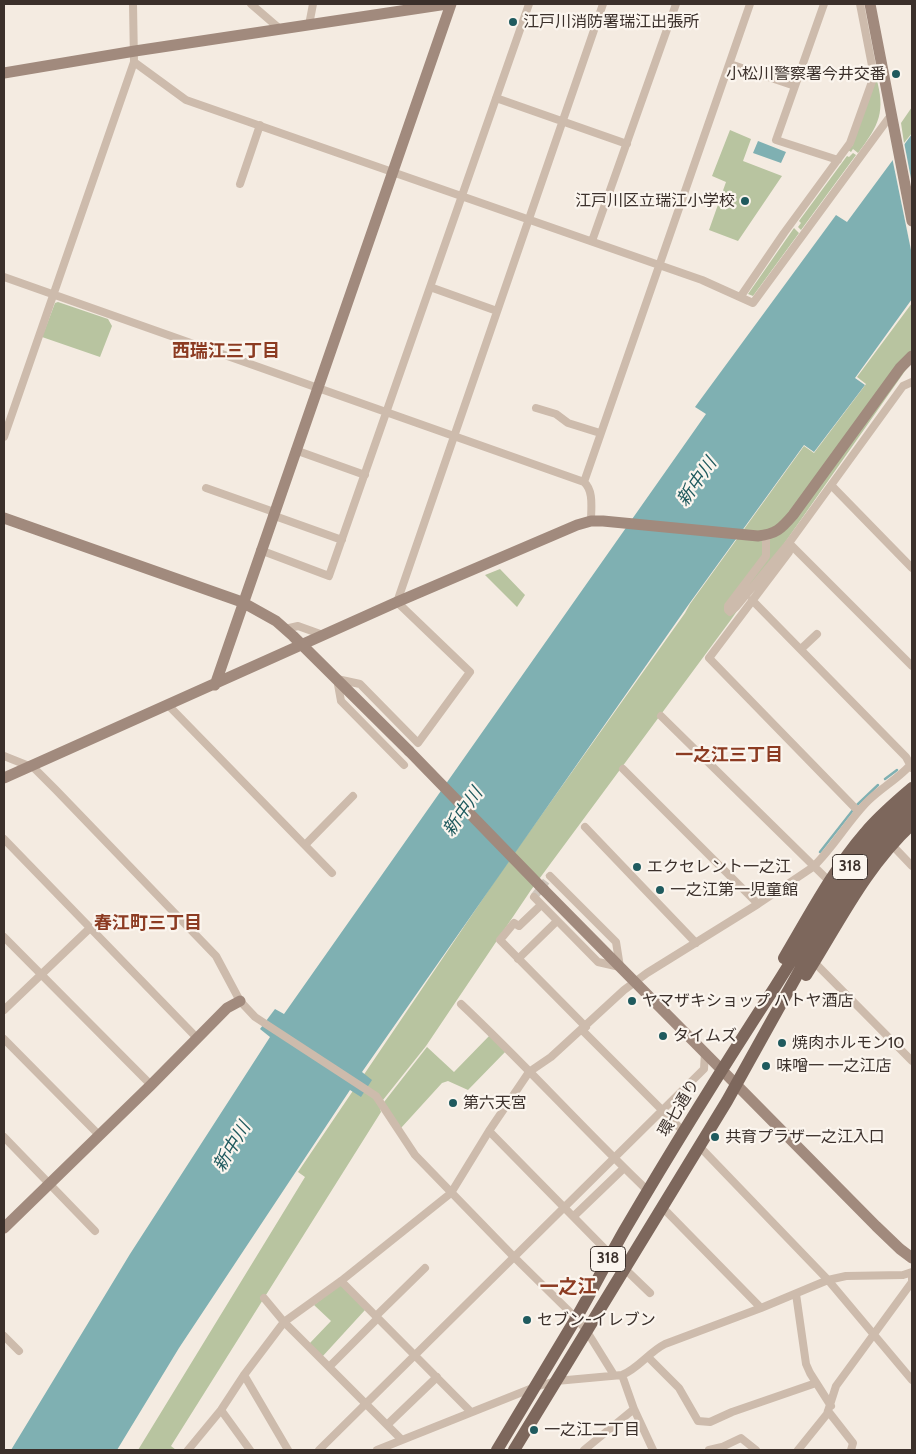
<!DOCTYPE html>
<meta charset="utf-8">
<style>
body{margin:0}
#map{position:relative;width:916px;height:1454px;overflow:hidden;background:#f4ebe1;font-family:Cabin,sans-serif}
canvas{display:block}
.frame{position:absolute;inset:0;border:5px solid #3b302b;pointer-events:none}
</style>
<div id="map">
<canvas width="916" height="1454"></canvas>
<div class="frame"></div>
</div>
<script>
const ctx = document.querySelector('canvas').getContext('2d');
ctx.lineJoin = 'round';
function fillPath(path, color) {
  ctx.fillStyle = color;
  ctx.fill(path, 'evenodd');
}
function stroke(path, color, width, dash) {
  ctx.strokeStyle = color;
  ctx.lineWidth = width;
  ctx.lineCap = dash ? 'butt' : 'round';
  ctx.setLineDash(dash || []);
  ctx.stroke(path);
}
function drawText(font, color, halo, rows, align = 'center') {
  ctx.font = font + ' Cabin,"Noto Sans JP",sans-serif';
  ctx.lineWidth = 4.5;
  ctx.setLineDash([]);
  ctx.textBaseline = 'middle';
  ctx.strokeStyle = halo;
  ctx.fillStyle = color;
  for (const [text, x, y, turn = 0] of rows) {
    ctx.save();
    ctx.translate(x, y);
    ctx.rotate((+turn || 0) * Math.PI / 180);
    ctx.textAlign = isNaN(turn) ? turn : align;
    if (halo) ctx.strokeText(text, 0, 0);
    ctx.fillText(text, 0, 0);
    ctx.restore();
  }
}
const green = new Path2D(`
 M876,77C886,112 879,125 858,153L853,149L851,152L848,150L851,145L853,146V139Z
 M912,107V133L904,143L901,123Z
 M730,130L751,139L743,161L782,176L738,241L709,230L726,182L712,176Z
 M853,153L856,155L801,230L798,227L801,223L799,221L847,156L849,157Z
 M794,228L799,233L753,296L748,294Z
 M58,302L108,319L112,326L100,357L42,337L55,303Z
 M912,303V361L730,621L531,890L426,1046L379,1105L381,1112L171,1446L176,1450H138L305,1177L298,1172L503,869L685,613L690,604L804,446L814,453L866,384L857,377Z
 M500,569L525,595L517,607L485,575Z
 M491,1034L507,1050L468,1090L448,1081L442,1083L401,1128L384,1102L427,1047L454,1072Z
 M341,1284L365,1310L322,1357L309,1344L331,1321L314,1305Z`);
const water = new Path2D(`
 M912,134V299L855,378L865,385L814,452L804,445L689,604L362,1072L372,1080L361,1097L350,1090L179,1348L117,1450H11L130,1254L270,1037L260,1029L275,1009L284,1014L706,414L695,407L836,215L847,222Z
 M758,141L786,152L781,163L753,153Z`);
const pier = new Path2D(`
 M904,142L912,184V255L892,157Z`);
const stream = new Path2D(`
 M885,779L897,770
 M857,805L878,785
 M820,852L853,810`);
const streetTunnel = new Path2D(`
 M534,897L550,876`);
const street = new Path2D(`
 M133,4L134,62L186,100L702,280L753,303L891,115
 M251,4L280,29
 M824,4L776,140L838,160
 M309,25L313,4
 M730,64L795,86
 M496,98L627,144
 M240,184L260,125
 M592,241L676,4
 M4,277L584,482C594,491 591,508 591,521
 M430,287L497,311
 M741,296L784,233L850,143L874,76L860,4
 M536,408L556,414L568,423L600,433
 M4,437L134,62
 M295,450L365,475
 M584,482L750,4
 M831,485L912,568
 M206,488L274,512
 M272,515L342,540
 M766,535V556L728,606V610L730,612L736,607L789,543L903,386L912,382
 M789,543V552L709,658L858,811
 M789,543L912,666
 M260,550L329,576L529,4
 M752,600L906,757L912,768
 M285,629L298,626L323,635
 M801,649L817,634
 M168,705L332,873
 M661,716L830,882
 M4,756L29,766
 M31,765L56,790L216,956L240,1001L255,1017L376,1096L415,1155L514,1257L576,1318L586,1330L614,1375
 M404,765L341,701L337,679L360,684L418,743L470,672L397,602L603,4
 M623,769L758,904
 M585,827L696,943
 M4,839L197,1038
 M891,844L912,866
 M305,845L353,796
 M534,897L598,962L620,967L616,942L550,876
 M541,905L519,926L514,923L500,940L586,1027
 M4,937L151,1085
 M518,959L557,921
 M814,962L912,1061
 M461,1004C525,1064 584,1130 648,1191
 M4,1010L90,928
 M582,1030L684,1132
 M4,1039L99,1135
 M489,1131L604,1248
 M4,1137L95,1231
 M700,1147L828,1280L912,1380
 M663,1208L761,1308
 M574,1216L624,1168
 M625,1269L650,1293
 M341,1281L471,1412
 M796,1294L806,1364L810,1373L831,1406
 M264,1298L284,1322L402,1440
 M376,1316L425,1268
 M4,1336L19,1351
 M648,1357L679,1388L698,1421L710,1422L732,1412L816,1383
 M329,1367L378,1318
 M244,1375L288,1450
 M634,1409L653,1450
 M221,1410L250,1450
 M828,1411L853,1443L851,1450
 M387,1425L437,1377
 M188,1450L221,1410L244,1375L284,1322L341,1281L451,1193L489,1131L529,1072L551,1057L624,990L647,973L758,904L813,867C834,847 848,821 868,801C881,788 902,776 912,763
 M319,1450L704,1069L705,1053
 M377,1450L535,1387L556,1381L622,1375C639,1368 649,1352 665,1344L761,1308L828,1280L846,1276L903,1275L912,1272
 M584,1450L634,1409L622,1375
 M709,1450L722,1447L741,1438L756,1450
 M798,1450L827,1414L836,1386L912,1282V1273`);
const secondary = new Path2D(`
 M870,4L912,221
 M4,73L135,51L447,4
 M4,518L242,602L276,621L293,636L409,751
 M215,685L451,4
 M4,778L397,602L577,525L591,521H603L758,536C776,534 781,529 793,515L900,368L912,356
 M544,890L876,1226L900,1249L912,1258
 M4,1228L151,1085L227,1008L240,1001`);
const primary = new Path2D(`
 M784,958C809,916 833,870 865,833C879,816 896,802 912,788
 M806,975C840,921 865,868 912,824
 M497,1450C523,1407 549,1364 575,1320C592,1291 607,1261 624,1231C672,1149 723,1067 775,987C818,920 851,852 912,800
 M514,1450L727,1101L811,950L844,894L874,850L886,836L912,812`);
const secondaryBridge = new Path2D(`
 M409,751L544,890`);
const markers = [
 [513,22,5,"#1f5a5e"],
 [896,74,5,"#1f5a5e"],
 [745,201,5,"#1f5a5e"],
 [637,867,5,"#1f5a5e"],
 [660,890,5,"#1f5a5e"],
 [632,1001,5,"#1f5a5e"],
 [663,1036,5,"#1f5a5e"],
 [782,1043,5,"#1f5a5e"],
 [766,1066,5,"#1f5a5e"],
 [453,1103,5,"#1f5a5e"],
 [715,1137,5,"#1f5a5e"],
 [527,1320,5,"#1f5a5e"],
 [534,1430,5,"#1f5a5e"]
];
const shields = [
 [850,867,35],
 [608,1259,35]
];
const shieldNames = [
 ["318",850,867],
 ["318",608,1259]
];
const poiNames = [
 ["江戸川消防署瑞江出張所",523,22],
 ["小松川警察署今井交番",886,74,"right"],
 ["江戸川区立瑞江小学校",735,201,"right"],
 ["エクセレント一之江",647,867],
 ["一之江第一児童館",670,890],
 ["ヤマザキショップ ハトヤ酒店",642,1001],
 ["タイムズ",673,1036],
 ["焼肉ホルモン10",792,1043],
 ["味噌一 一之江店",776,1066],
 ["第六天宮",463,1103],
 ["共育プラザ一之江入口",725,1137],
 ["セブン-イレブン",537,1320],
 ["一之江二丁目",544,1430]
];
const streetNames = [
 ["環七通り",679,1108,-59]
];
const neighbourhoodNames = [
 ["西瑞江三丁目",226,352],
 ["一之江三丁目",729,756],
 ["春江町三丁目",148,924]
];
const waterNames = [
 ["新中川",697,482,-55],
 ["新中川",463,812,-55],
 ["新中川",232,1147,-59]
];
const quarterNames = [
 ["一之江",568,1287]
];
fillPath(green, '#b8c4a0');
fillPath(water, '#7fb0b2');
fillPath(pier, '#f4ebe1');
stroke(stream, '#7fb0b2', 2.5);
stroke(streetTunnel, '#cfc6bd', 8, [8, 4]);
stroke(street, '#cdbbac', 8);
stroke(secondary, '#a18a7d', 11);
stroke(primary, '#7d675c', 12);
stroke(secondaryBridge, '#a18a7d', 11);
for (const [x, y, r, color] of markers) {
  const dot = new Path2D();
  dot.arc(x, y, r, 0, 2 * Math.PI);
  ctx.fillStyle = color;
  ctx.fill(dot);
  stroke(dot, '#fbf5ee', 2);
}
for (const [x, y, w] of shields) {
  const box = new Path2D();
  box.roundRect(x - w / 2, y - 12.5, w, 25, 4);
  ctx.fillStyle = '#fbf5ee';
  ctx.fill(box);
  stroke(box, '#3b302b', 1);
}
drawText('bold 15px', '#3b302b', null, shieldNames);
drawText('16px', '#3b302b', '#fbf5ee', poiNames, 'left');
drawText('16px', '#3b302b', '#fbf5ee', streetNames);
drawText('bold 18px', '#8c3b22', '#fbf5ee', neighbourhoodNames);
drawText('italic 18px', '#1f5a5e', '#fbf5ee', waterNames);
drawText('bold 19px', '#8c3b22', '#fbf5ee', quarterNames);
</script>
